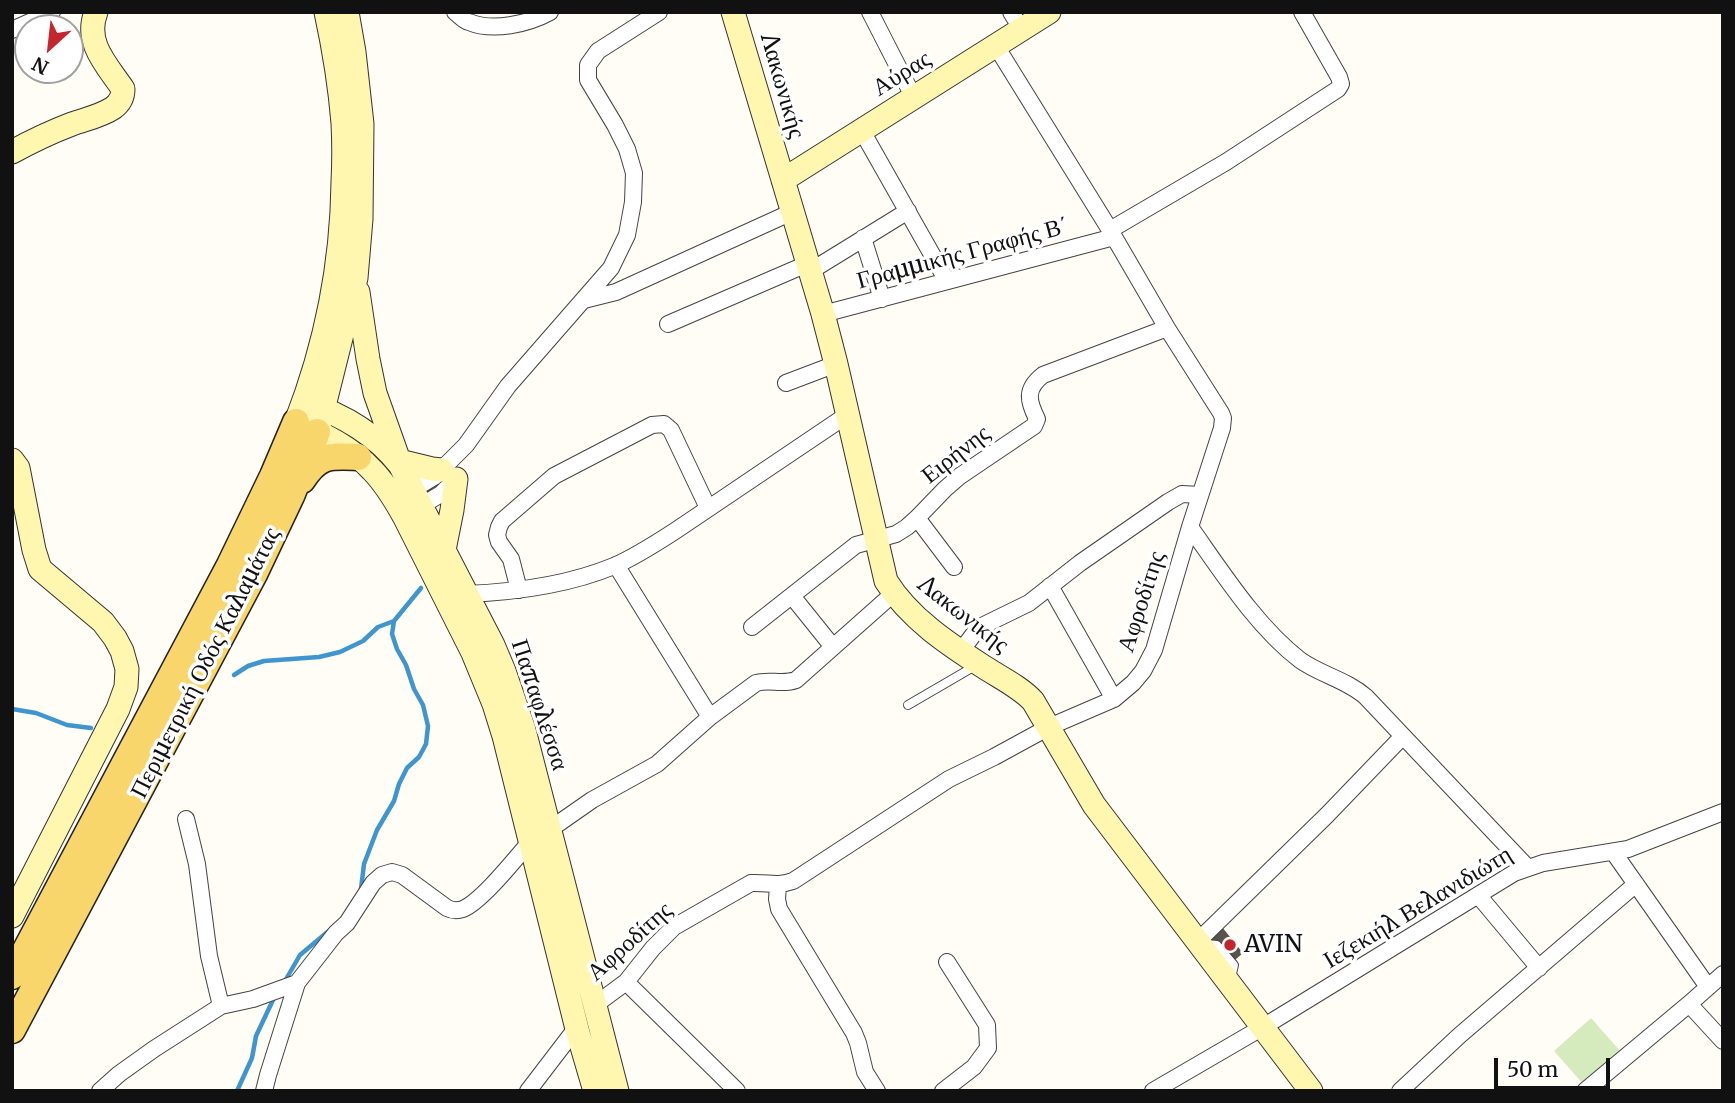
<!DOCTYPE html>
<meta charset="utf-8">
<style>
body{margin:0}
#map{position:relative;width:1735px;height:1103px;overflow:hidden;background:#fffdf5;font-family:Merriweather,serif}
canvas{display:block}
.frame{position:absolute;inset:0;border:14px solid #111;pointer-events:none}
.north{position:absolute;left:14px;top:14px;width:70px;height:70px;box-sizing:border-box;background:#fff;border:2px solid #a0a0a0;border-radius:50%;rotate:207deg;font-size:19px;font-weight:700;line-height:28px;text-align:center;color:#111}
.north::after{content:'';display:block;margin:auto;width:24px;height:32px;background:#c4262e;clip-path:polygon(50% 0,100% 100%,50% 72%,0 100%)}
.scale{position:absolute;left:1494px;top:1058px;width:116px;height:32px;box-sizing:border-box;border:4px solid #111;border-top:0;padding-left:9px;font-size:21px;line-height:24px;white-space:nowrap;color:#111;-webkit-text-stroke:5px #fff;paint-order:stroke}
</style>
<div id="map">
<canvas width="1735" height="1103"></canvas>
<div class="frame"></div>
<div class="north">N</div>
<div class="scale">50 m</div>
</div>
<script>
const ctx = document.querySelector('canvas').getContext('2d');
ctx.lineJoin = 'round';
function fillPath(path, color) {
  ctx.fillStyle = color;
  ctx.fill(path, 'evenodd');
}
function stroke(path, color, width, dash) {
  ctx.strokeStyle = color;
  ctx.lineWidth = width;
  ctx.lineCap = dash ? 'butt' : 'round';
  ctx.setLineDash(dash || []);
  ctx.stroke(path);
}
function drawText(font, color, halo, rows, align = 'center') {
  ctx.font = font + ' Merriweather,serif';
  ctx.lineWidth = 7;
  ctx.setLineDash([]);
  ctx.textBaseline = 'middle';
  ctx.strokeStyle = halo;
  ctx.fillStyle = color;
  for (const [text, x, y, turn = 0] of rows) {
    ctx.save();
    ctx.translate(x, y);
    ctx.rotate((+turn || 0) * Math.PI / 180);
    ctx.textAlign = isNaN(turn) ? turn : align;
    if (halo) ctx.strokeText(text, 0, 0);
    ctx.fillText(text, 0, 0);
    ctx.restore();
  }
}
const green = new Path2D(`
 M1591,1018L1621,1052L1584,1085L1554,1051Z`);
const stream = new Path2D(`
 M234,675L248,666L264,661L319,657L340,652L363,641L378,627L394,621L421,588
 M12,709L36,713L67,725L91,728
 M361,889L364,864L377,830L394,801L399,784L407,768L419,757L426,744L428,726L423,705L414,689L406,665L397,649L392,634L394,621
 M285,981L300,955L331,929
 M237,1091L252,1058L256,1036L273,1000`);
const building = new Path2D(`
 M1222,927L1243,953L1228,966L1206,940Z`);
const lane = new Path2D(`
 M908,705L975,666
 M1206,944L1217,945L1234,965L1231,978`);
const street = new Path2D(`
 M455,12C459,15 464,21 469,22C493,32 528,24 550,12
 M870,12L914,98
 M1011,12L1022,30
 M12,30L52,12
 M862,131L947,281
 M1110,230L1226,162L1338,89L1341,84L1339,77L1302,12
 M863,238L882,299
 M809,272L908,211
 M584,300L616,292L792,212
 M823,314L1114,237
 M668,324L807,264
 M786,383L836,364
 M406,494L434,477L466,445L508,386L611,268L627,235L633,202L634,173L627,149L615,125L588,80V65L598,51L659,12
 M412,511L441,494L456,479
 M917,518L954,567
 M1190,527C1222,572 1256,626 1300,660C1321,675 1347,680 1366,697L1528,868
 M616,565L710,717
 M1050,586L1114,699
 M519,590L511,559L499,542L497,535L499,527L502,521L554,476L652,425L664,424L671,430L708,508
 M466,594C516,592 568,585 614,566C635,557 655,544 675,531L847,415
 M792,596L833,647
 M752,627L856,545L896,534L907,527L917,518L945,489L960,476L1034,426L1037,419C1028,401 1025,389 1043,375L1167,328
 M961,651L973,635L984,625L1029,603L1080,563L1168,502L1182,494L1200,495
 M186,819L197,864L209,956L221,1006
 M549,830L592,800L657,764L710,717L756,683C769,679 783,685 796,680L894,593
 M1614,853L1708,987
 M778,886L777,899L779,909L854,1033L858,1043L865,1072L877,1091
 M1478,895L1539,968
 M1198,941L1327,815L1403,736
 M626,982L737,1091
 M1689,1004L1723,1041
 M595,1005L626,982L653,948L674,927L751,883C769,882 775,887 793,881L949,779L994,757L1049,727L1114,699L1133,683L1143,671L1154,650L1190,527L1222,428L1223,418L1221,413L1167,328L1110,230L996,46
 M100,1091L119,1074L154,1049L221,1006L253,999L297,983L336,933L347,923L373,883L382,875L392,872L402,875L447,908C453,911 457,911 463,909C482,901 515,859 530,842
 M264,1091L268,1075L297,983
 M528,1091L577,1027
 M943,1091L974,1067L988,1048L987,1025L947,962
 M1153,1091L1263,1027L1514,873L1543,863L1628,849L1723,812
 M1400,1091L1460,1035L1636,884
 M1585,1091L1689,1004L1723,974`);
const secondary = new Path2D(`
 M326,12C334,49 340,86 343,123C344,143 344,162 343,182C342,264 326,345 296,422C323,434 352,448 372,470C385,483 395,500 404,516L473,653L494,704L504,736L578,1033L595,1091
 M733,12L823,314L836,364L886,581C909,618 948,644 984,667C1001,678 1020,687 1033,701L1094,805L1311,1091
 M12,152C32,141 51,132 72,124C86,119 101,116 113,108C120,103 123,97 123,89C107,65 84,43 96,12
 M783,180L1049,12
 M358,292L368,359L375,393L397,455
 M304,402C341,414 376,434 400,465L493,645L504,671L524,730L617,1091
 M320,422L356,278L361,219L362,124L354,52L347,12
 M12,460L18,468L34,550L40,569L103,622L115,638L122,651L127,669L126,687L118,709L12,916
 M399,461L432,469L442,470
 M444,550L452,510L456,479`);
const primary = new Path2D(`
 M302,480C319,454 329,456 358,457
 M12,976L230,565L273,476L296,422
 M12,1030L254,574L291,496L317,432`);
const markers = [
 [1230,945,7,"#c4262e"]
];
const streetNames = [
 ["Αύρας",902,74,-32],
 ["Λακωνικής",782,86,74],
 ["Γραμμικής Γραφής Β΄",963,254,-15],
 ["Ειρήνης",956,455,-38],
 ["Αφροδίτης",1142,602,-72],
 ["Λακωνικής",963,615,38],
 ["Περιμετρική Οδός Καλαμάτας",206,663,-63],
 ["Παπαφλέσσα",539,705,72],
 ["Ιεζεκιήλ Βελανιδιώτη",1418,908,-31],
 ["Αφροδίτης",630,942,-42]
];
const poiNames = [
 ["AVIN",1244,945]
];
fillPath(green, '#d5ebbd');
stroke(stream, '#3f96cf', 4.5);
fillPath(building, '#5a524d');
stroke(lane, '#444', 10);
stroke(street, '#444', 18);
stroke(secondary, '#333', 25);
stroke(primary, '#222', 29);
stroke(lane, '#fff', 8);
stroke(street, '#fff', 16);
stroke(secondary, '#fff6b0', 23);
stroke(primary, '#f9d66b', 26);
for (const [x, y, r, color] of markers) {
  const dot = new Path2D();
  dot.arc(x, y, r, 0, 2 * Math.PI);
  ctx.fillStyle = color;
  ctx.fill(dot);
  stroke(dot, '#fff', 2.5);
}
drawText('24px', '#111', '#fff', streetNames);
drawText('24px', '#111', '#fff', poiNames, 'left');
</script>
